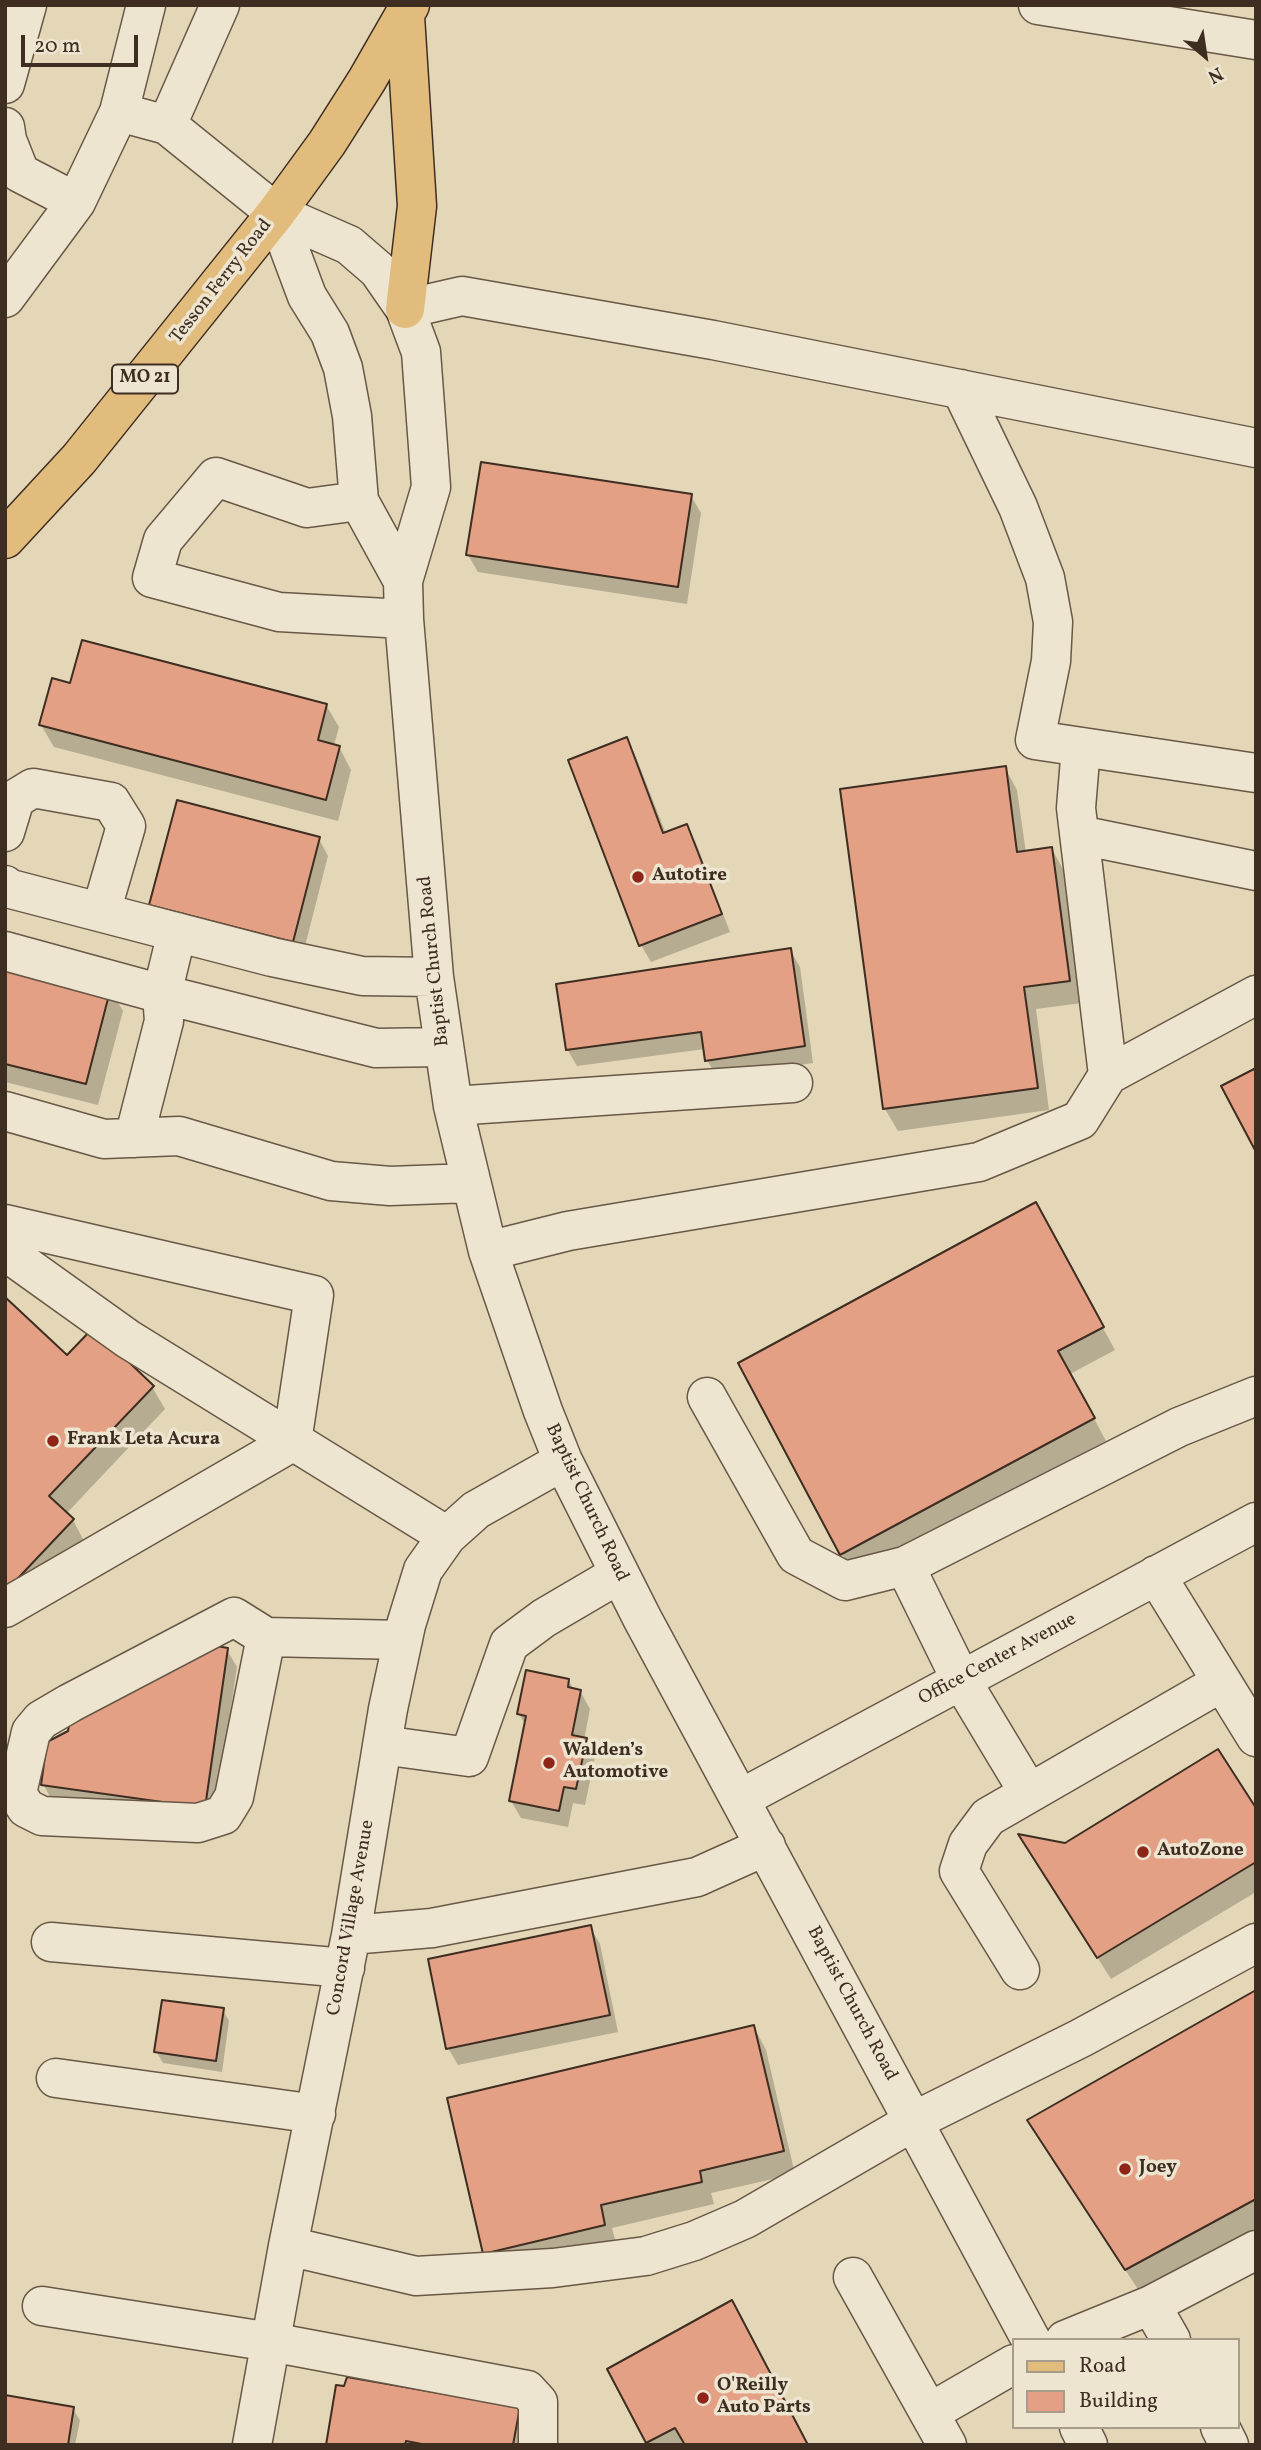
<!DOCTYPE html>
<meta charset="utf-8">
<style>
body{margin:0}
#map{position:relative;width:1261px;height:2450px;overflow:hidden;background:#e4d7b7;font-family:Vollkorn,serif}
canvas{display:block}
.frame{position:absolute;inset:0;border:7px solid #3e2d21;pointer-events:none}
.legend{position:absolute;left:1012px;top:2338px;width:228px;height:91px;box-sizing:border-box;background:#ede5d0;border:2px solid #a79b8a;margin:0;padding:9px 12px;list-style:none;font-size:21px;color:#3e2d21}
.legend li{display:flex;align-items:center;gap:14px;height:35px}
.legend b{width:35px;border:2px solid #a79b8a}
.north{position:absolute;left:1170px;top:21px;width:70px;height:70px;-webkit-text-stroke:5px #ede5d0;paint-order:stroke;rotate:151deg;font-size:19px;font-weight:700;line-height:28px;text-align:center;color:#3e2d21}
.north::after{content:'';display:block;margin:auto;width:24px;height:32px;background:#3e2d21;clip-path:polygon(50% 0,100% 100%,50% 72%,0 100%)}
.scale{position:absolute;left:21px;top:35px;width:117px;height:32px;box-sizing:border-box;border:4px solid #3e2d21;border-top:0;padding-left:9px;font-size:21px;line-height:24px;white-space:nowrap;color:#3e2d21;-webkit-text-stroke:5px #ede5d0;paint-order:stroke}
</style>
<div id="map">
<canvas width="1261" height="2450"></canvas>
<div class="frame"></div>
<ul class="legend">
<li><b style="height:9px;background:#e2bc7c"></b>Road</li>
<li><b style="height:19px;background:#e3a084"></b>Building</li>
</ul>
<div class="north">N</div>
<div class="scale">20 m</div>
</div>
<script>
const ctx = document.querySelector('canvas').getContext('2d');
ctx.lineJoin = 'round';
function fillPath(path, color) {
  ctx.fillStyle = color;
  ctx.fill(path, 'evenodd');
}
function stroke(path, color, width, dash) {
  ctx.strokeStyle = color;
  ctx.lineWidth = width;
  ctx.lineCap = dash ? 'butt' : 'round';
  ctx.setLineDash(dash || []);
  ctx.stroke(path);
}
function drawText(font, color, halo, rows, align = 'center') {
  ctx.font = font + ' Vollkorn,serif';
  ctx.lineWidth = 7;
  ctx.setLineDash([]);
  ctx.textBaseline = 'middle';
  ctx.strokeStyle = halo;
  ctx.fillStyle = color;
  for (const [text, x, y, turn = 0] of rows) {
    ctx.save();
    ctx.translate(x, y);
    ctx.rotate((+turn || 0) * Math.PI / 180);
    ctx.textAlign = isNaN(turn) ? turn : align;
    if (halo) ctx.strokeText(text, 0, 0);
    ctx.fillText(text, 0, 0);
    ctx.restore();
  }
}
const shadow = new Path2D(`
 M691,496L701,513L687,604L478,572L468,555Z
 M72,686L326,705L339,727L334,745L339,747L351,770L338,821L54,747L41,725Z
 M626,739L636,757L666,834L686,826L696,843L730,932L651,962L641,945Z
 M1005,768L1017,790L1026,853L1052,849L1064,871L1082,1003L1036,1009L1049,1110L898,1131L885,1109L842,790Z
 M319,839L328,856L302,958L161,922L151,905Z
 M790,950L800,967L813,1063L717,1077L707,1060L705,1049L577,1066L567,1049Z
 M5,962L110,989L123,1011L98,1105L5,1082Z
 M1048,1227L1115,1350L1070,1374L1106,1441L854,1576L842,1554Z
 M67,1358L152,1387L165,1409L66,1514L73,1520L85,1543L5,1621Z
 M227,1650L237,1667L214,1824L53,1802L43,1784Z
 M568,1680L574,1690L580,1691L590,1709L584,1740L595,1757L585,1805L573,1803L568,1827L521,1818L511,1801L526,1726L519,1714Z
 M1256,1812V1892L1111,1979L1033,1856L1065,1845Z
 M590,1927L600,1944L618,2032L458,2065L448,2048Z
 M1256,1992V2228L1139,2291L1029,2121Z
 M223,2010L229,2021L222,2072L163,2063L156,2051Z
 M754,2027L766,2050L795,2174L711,2193L714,2204L612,2228L617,2247L485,2253Z
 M609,2370L808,2445H649Z
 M73,2409L80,2420L75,2445H5Z
 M519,2409L529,2445H328Z`);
const building = new Path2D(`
 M481,462L692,494L678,587L466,555Z
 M82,640L327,704L318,740L340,746L326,800L39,725L52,678L70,683Z
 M627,737L663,833L687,824L722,914L639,946L568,760Z
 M1006,766L1017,852L1052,847L1070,981L1024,987L1038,1088L883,1109L840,789Z
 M177,800L320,837L293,942L149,905Z
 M791,948L805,1046L705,1061L701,1032L566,1050L556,984Z
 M5,961L111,987L86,1084L5,1064Z
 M1256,1068V1152L1221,1086Z
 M1036,1202L1104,1327L1058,1351L1095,1418L840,1555L738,1363Z
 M5,1297L67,1355L93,1328L154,1386L49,1496L74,1519L5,1592Z
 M216,1646L228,1648L205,1808L41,1785L47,1742L68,1731L69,1725Z
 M526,1670L569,1679L568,1687L581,1690L572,1735L587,1738L576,1789L564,1787L559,1811L509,1801L526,1716L517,1714Z
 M1218,1749L1256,1808V1862L1097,1958L1018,1834L1065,1843Z
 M591,1925L610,2015L446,2049L428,1959Z
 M1256,1990V2199L1125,2270L1027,2120Z
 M162,2000L224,2008L216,2061L154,2052Z
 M754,2025L784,2151L700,2171L702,2182L601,2205L605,2225L483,2254L447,2098Z
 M732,2300L808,2445H685L675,2428L646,2443L607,2369Z
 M347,2377L520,2407L513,2445H427L406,2441L405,2445H326L336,2385L344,2386Z
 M5,2395L74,2407L68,2445H5Z`);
const minor = new Path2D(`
 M1038,5L1256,40
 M5,84L27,5
 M119,112L146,5
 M167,125L220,5
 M5,127L7,140L20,173L76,202
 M276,213L307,296L330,333L343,368L352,416L359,501L403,581
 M5,298L76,202L119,112L167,125L276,213L349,245L378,270L405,309L421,352L431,487L403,581L404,619L434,977L453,1106L488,1251L543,1411L563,1461L642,1618L1031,2340
 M405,309L462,296L713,340L1256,448
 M961,389L1018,507L1045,578L1053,622L1051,661L1035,740L1256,773
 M359,501L307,508L216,477L163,540L152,578L279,612L404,619
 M5,832L15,799L33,788L111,802L126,826L101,912
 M1080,835L1256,871
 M5,885L7,888L272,957L362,976L434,977
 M5,951L162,994L376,1048L443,1047
 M1108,1075L1256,995
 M453,1106L793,1083
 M5,1111L104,1139L179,1136L331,1181L390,1186L470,1183
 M134,1138L164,1021L162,994L177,932
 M5,1224L314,1295L292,1442
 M5,1251L128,1339L447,1536
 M488,1251L568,1231L979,1162L1080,1120L1108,1075L1076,808L1081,747
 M707,1397L796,1555L845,1581L905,1566
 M1156,1575L1256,1737
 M5,1608L292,1442
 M266,1637L234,1797L223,1815L198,1823L42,1816L26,1808L17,1793L31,1732L41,1720L70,1703L234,1617L266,1637L403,1640
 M382,1745L469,1757L509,1644L544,1618L619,1574
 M1029,1793L961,1680L905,1566L1179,1427L1256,1396
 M740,1799L1256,1522
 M351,1935L432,1928L697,1877L766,1846
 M51,1942L345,1968
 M1020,1970L959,1871L968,1844L988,1817L1222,1682
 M56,2078L316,2114
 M288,2246L416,2276L553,2268L646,2256L694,2241L745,2219L914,2121L1081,2038L1256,1943
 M853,2277L947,2445
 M1151,2305L1171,2340
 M42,2306L271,2342L527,2390L538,2402V2445
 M1065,2340L1151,2305L1256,2250
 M929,2413L1014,2364
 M1079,2427L1088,2445
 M1220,2427L1229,2445
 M252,2445L288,2246L351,1935L388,1709L406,1625L423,1570L447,1536L476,1510L563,1461`);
const major = new Path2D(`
 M405,309L417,206L405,16
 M5,539L79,459L276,213L327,143L367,80L410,5`);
const markers = [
 [638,877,7,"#8f2418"],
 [53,1441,7,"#8f2418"],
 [549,1763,7,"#8f2418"],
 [1143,1852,7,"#8f2418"],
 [1125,2169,7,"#8f2418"],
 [703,2398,7,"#8f2418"]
];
const shields = [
 [145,379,66]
];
const shieldNames = [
 ["MO 21",145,379]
];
const streetNames = [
 ["Tesson Ferry Road",222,282,-52],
 ["Baptist Church Road",435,961,-96],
 ["Baptist Church Road",586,1503,65],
 ["Office Center Avenue",998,1660,-28],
 ["Concord Village Avenue",352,1918,-80],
 ["Baptist Church Road",851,2004,62]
];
const poiNames = [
 ["Autotire",652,877],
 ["Frank Leta Acura",67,1441],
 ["Walden’s",563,1752],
 ["Automotive",563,1774],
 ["AutoZone",1157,1852],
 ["Joey",1139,2169],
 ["O'Reilly",717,2387],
 ["Auto Parts",717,2409]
];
fillPath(shadow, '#0003');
fillPath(building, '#e3a084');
stroke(building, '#3e2d21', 2);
stroke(minor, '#685846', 41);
stroke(major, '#3e2d21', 41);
stroke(minor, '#ede5d0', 38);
stroke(major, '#e2bc7c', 38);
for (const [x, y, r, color] of markers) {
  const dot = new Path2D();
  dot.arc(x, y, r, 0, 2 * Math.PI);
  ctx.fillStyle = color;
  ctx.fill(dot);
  stroke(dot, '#ede5d0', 2.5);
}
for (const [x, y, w] of shields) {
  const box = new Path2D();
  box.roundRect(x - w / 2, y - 14.5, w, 29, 5);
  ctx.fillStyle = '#ede5d0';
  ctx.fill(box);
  stroke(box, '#3e2d21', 2);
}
drawText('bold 18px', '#3e2d21', null, shieldNames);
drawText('19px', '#3e2d21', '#ede5d0', streetNames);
drawText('bold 19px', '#3e2d21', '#ede5d0', poiNames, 'left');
</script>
